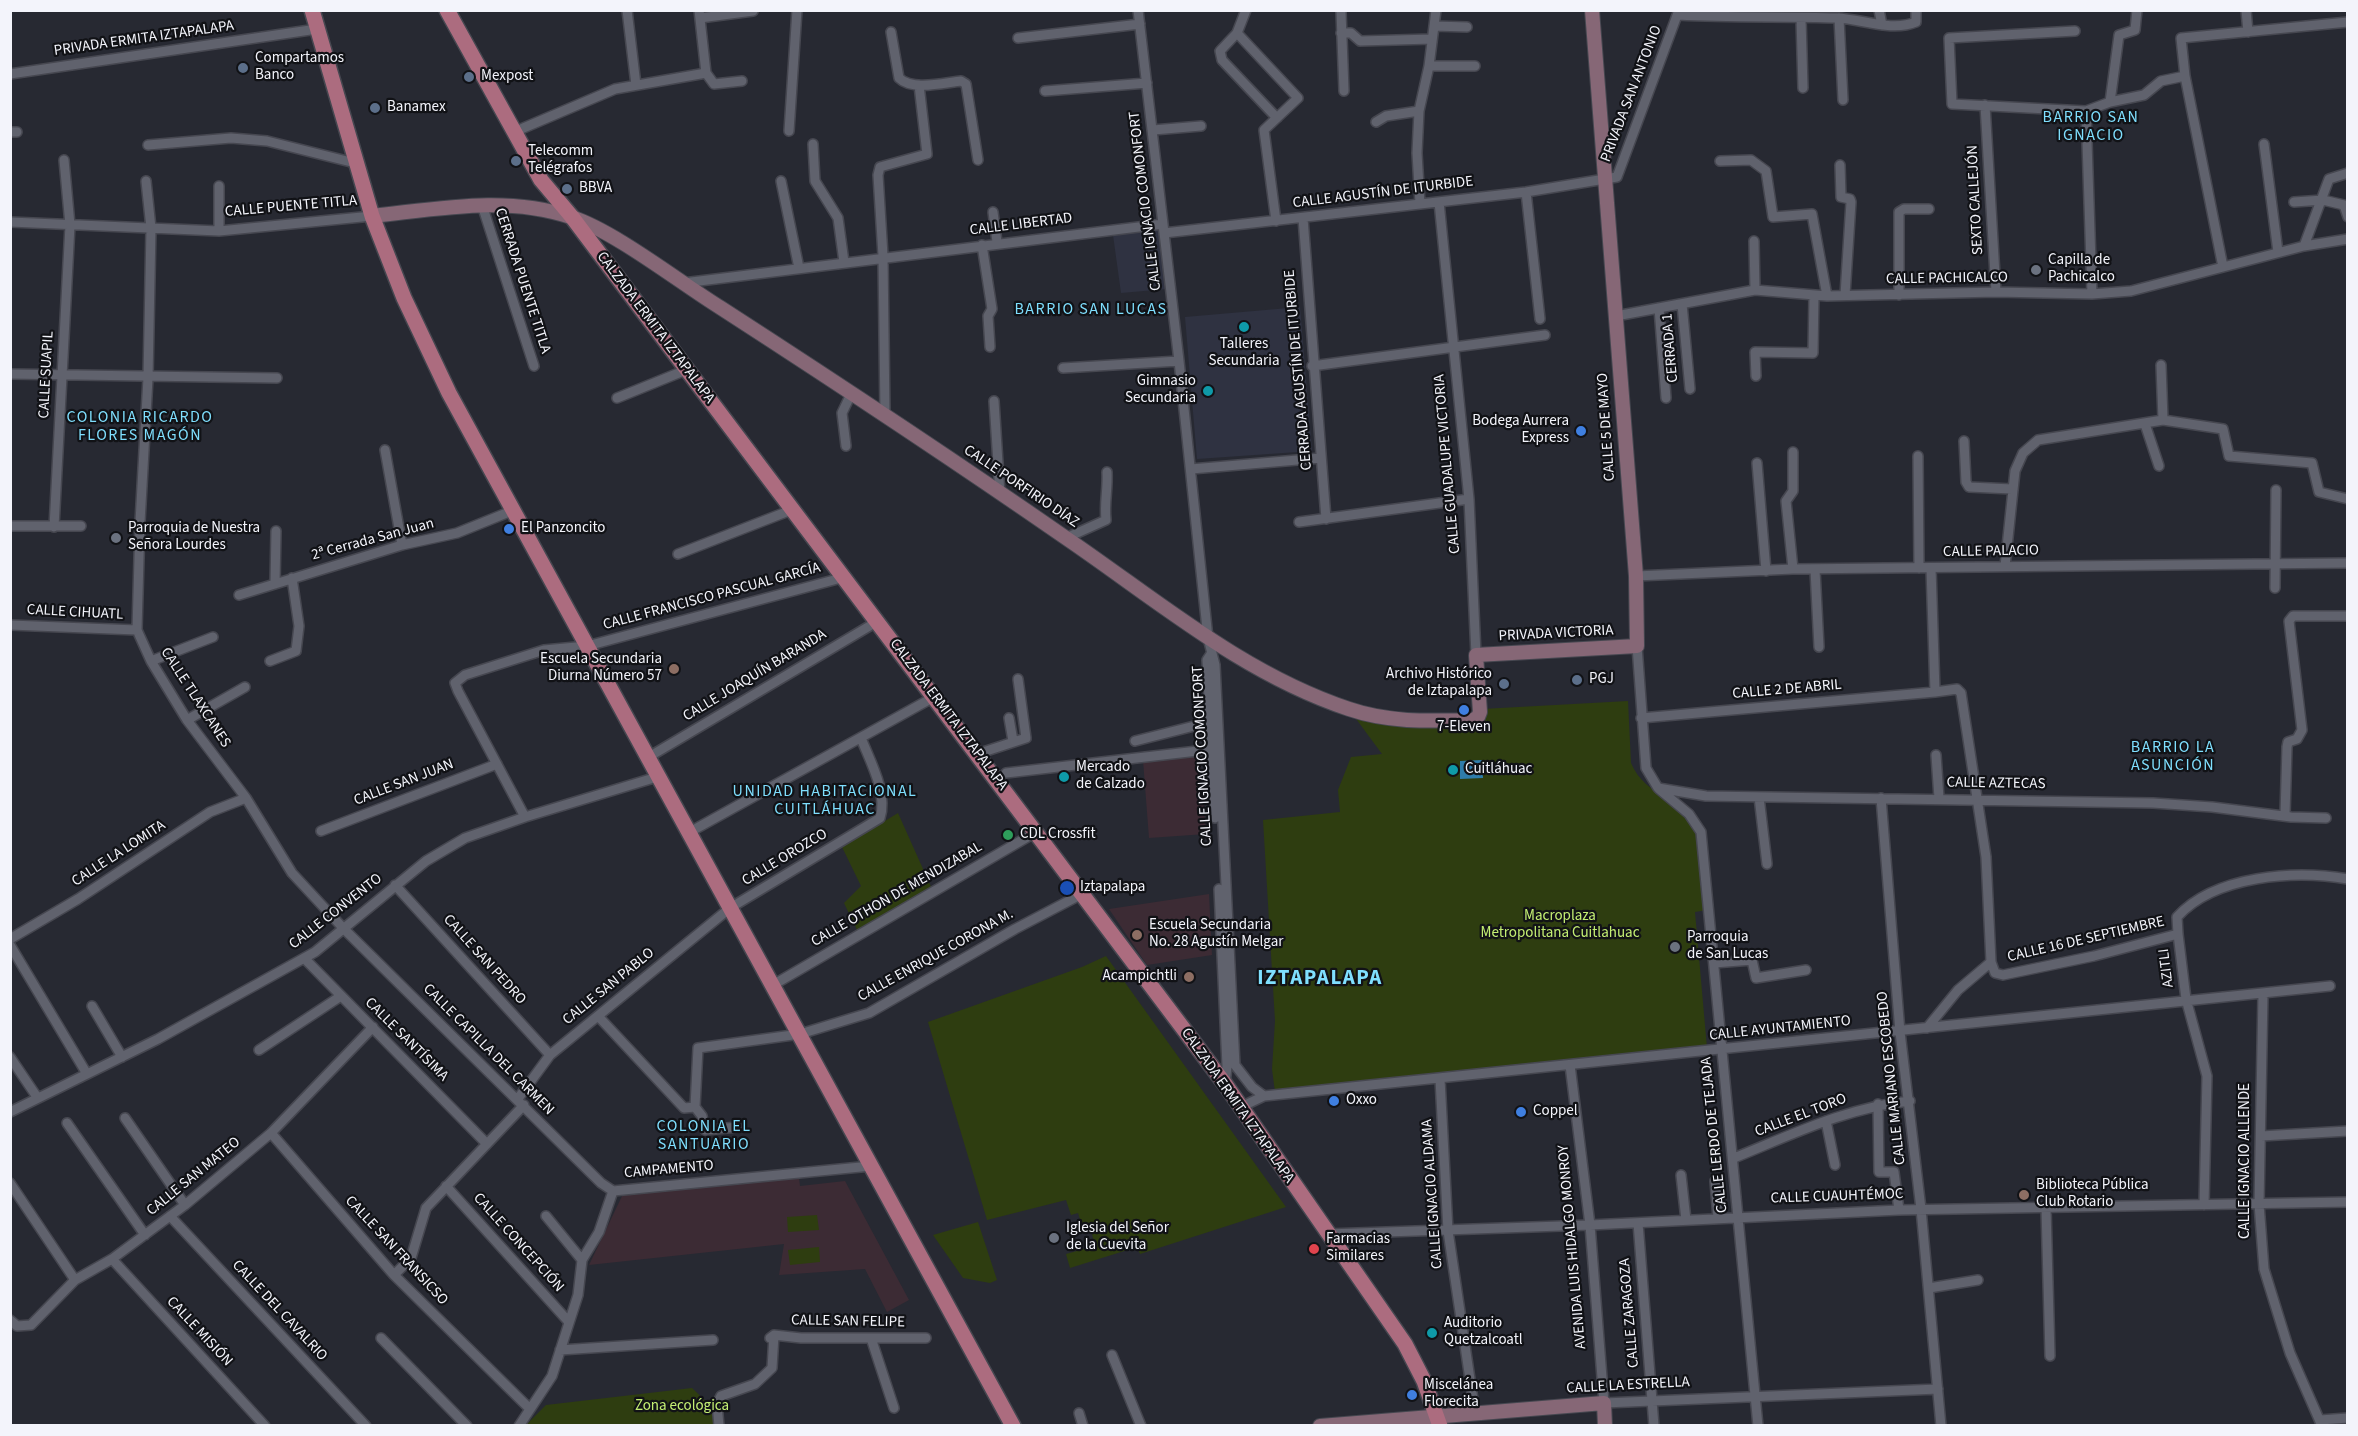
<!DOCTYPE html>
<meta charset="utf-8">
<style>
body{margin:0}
#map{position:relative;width:2358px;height:1436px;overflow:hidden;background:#272932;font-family:"Source Sans 3",sans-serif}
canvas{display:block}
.frame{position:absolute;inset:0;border:12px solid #f3f4fb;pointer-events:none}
</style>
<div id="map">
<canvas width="2358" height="1436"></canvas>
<div class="frame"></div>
</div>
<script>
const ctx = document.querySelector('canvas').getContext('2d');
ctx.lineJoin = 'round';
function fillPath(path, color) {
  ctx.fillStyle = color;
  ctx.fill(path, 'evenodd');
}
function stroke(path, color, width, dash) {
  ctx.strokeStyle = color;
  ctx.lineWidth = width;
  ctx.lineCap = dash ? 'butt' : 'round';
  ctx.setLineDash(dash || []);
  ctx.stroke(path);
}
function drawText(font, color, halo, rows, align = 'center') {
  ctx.font = font + ' "Source Sans 3",sans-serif';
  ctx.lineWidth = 4.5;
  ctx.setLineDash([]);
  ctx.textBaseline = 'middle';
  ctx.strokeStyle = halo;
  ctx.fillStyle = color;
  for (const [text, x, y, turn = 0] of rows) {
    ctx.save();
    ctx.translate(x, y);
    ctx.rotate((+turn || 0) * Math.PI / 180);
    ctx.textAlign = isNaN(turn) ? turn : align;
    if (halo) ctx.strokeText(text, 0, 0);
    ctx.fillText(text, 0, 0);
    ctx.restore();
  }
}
const built = new Path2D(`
 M1160,229L1167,289L1121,293L1113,235Z
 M1300,307L1312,451L1197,459L1185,317Z`);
const education = new Path2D(`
 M1200,756L1206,834L1149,838L1143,760Z
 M1209,894L1212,955L1147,965L1109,909Z
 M799,1178L800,1186L845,1181L909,1300L887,1312L865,1269L779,1275L784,1244L589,1265L623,1194Z`);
const green = new Path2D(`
 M1628,701L1631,763C1646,799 1687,798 1698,831C1704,850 1704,888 1707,910L1695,912L1707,1048L1275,1092L1272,1069L1275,1021L1263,820L1340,812L1338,790L1351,757L1382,754L1351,712L1477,724L1482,709Z
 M898,813L932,889L859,934L844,903L861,886L842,847Z
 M1106,956L1286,1207L1140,1254L1137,1247L1070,1268L1066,1254L1095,1246L1091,1230L1084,1232L1078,1213L1071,1215L1066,1200L987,1220L928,1022L1082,967Z
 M817,1215L819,1230L788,1232L787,1217Z
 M978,1222L997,1280L990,1283L963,1278L933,1235Z
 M819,1247L820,1262L790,1265L788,1250Z
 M692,1388L714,1409L717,1426H525L546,1405Z`);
const water = new Path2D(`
 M1482,760L1483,778L1460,779V761Z`);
const street = new Path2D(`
 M627,10L636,85
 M1138,10L1179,361L1208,638L1215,665L1235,1065L1252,1087L1264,1096
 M1246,10L1237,33L1298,98L1264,130L1276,221
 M1879,10L1882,25
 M2246,10L2248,32
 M1341,12L1344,91
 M1679,15C1732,18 1784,16 1837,18C1862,19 1892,32 1916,22V10
 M700,18L753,11
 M1839,18L1843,100
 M1801,19L1803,88
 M1434,26L1467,27
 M2075,31L1949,38L1952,104L2086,111L2110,102L2144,95L2161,81L2185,76
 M891,32L899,78C912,91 943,83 961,81L966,84L978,160
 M1237,33L1220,51L1222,60L1277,118
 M1341,33H1351L1360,41L1432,39
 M1018,38L1140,24
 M1429,66H1475
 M706,73L714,84L742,81
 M10,74L317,29
 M1045,91L1147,83
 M2110,102L2119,35L2135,30L2137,10
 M1985,105L1996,292
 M2086,111L2092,294
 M1376,122L1386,116L1419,111
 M1153,130L1201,126
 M789,131L797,10
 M10,132H17
 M514,132L615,89L706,73L699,10
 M813,144L815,181L838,218L844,262
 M2264,144L2278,252
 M148,145L231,138L267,141L355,163
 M1720,161L1751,160L1766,171L1773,217L1812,214L1827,296
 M1840,165L1841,197L1850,199L1851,202L1845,295
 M146,181L151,228L148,378L140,522L137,630L151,661L187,720L246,798L292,873L344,929L601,1183L613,1191
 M781,181L799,268
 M219,186V231
 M1526,192L1540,319
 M1439,202L1469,499L1476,655
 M2294,202L2323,200L2344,205L2348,217
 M1420,204L1417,153L1419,111L1429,66L1436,10
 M482,205L534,366
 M993,212L997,242
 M1303,218L1326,519
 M10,222L219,231L372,216
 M1164,233L1526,192L1617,177L1679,10
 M1754,241L1755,290
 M982,245L992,309L988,316L990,347
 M2304,246L2329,179L2348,173
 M2223,267L2185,76L2181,38L2348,22
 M683,283L1163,224
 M1899,295V212L1904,209H1929
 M1682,304L1690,389
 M1659,308L1666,398
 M1616,316L1755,290L1827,296L1996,292L2092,294L2131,291L2304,246L2348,239
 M2161,365L2163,420
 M1312,366L1545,335
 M1063,368L1179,361
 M10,374L277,378
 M1756,376L1755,352L1813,353L1814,295
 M617,398L686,370
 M994,401L1000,494
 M885,415L883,256L878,175L880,167L927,154L919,85
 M2145,424L2159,466
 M1964,441L1966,482L1969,487L2012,489
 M846,446L842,413L852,392
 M385,450L402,545
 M1918,456L1919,568
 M1757,463L1766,571
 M1191,469L1321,458
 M1299,522L1469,499
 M10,526H81
 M54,527L70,225L64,160
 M1066,538L1106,520C1104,503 1108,490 1107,472
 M678,554L794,509
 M2005,566L2015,471L2023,453L2038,440L2163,420L2223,429L2229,456L2312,463L2319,492L2348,499
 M1931,568L1935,692L1957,689L1961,693L1986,857L1991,962L1995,973L2003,975L2094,956L2178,934L2177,917C2215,875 2295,870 2348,879
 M1793,569L1786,501L1793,491V452
 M1815,570L1819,647
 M1636,576L1793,569L2348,563
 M275,584L276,531
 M2275,588L2276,490
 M239,595L402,545L457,533L514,510
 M10,625L137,630
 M1637,646L1646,768L1658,788L1706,796L2153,803L2212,807L2291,817L2326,818
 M1211,654L1207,660L1215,818
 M151,661L213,637
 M270,661L296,651L299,626L292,578
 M1009,718L1013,741
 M1641,718L1935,692
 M187,720L245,687
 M1135,741L1210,722
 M977,754L1026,738L1018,679
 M1936,755L1939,798
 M647,758L878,621
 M1006,773L1215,749
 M1659,789L1689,814L1701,832L1758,1426
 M1759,797L1767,864
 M1881,798L1900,1032L1921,1209L1941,1426
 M2285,815L2287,747L2288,742L2297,739L2302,730L2289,621L2293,616H2348
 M525,817L458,691L455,683L465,675L544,650L587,646L845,577
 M321,831L497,764
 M688,833L934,697
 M395,885L550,1055
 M1219,889L1227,1066L1225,1084
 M2178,934L2186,999L2207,1076L2204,1205
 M10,939L78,899L210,812L246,798
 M10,945L87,1074
 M304,958L487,1144
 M1714,963L1752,960L1756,978L1806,970
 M773,985L1036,832
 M2263,994L2259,1204L2264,1269L2290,1353L2322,1426
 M92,1006L122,1057
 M598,1016L684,1108L695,1107
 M1927,1028L1958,990L1991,962
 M259,1050L341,996
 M10,1057L37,1097
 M1570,1065L1590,1225L1604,1403L1938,1389
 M1440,1079L1448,1231L1475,1413
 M517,1100L550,1055L730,908L880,818C888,793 870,761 861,738
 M1878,1104L1879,1172H1894L1899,1210
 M1243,1111V1106L1264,1096L2330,986
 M10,1112L158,1039L315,952L426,861L465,838L525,817L657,777
 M125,1118L185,1205
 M1826,1121L1835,1165
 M67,1123L145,1235
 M738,1127L705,1130L702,1116L695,1107L698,1048L800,1034L869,1013L1015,929L1082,894
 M271,1133L394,1275L530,1409
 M2261,1136L2348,1131
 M1734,1158C1791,1135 1848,1107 1910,1101
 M1681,1175L1686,1220
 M1715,1181L1718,1218
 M10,1183L75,1280
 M446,1186L568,1321
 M613,1191L871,1166
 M2046,1208L2050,1356
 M170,1216L366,1426
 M546,1216L582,1260
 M1638,1223L1654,1426
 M1328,1234L1590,1225L1899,1210L2348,1202
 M112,1259L265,1426
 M394,1275L411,1258L426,1208L524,1105
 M1929,1288L1978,1280
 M10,1320L17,1326L31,1325L75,1280L112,1259L185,1205L271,1133L373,1027
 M381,1338L467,1426
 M770,1338L774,1335L801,1338H926
 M871,1338L894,1408
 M560,1350L713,1340
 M1112,1355L1141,1426
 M1079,1413L1083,1426
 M2320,1420L2348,1418
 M519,1426L552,1376L578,1295L582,1260L599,1232L613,1191
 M719,1426L717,1404L721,1396L755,1384L772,1368L774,1335`);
const secondary = new Path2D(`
 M372,216C438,209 506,195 571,217C616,232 679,282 721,308C837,383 952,459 1066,538C1157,600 1243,674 1349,709C1390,723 1431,721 1473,720L1478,717L1480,712L1476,655L1637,646L1636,576L1592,10
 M1320,1426L1604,1403L1605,1426`);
const primary = new Path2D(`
 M312,10L372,216L404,298L449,393L1013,1426
 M447,10L541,180L572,217L1225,1084L1405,1344L1424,1381L1440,1426`);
const markers = [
 [243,68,6,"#5c6f8a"],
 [469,77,6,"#5c6f8a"],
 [375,108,6,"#5c6f8a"],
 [516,161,6,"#5c6f8a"],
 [567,189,6,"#5c6f8a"],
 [2036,270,6,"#6b7280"],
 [1244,327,6,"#0f9aa8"],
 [1208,391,6,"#0f9aa8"],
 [1581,431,6,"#3f7fe0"],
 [509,529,6,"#3f7fe0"],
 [116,538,6,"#6b7280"],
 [674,669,6,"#8d6e63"],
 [1577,680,6,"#5c6f8a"],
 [1504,684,6,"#5c6f8a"],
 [1464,710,6,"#3f7fe0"],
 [1453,770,6,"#0f9aa8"],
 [1064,777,6,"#0f9aa8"],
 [1008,835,6,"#2e9e5b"],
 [1067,888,8,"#1a4fb4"],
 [1137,935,6,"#8d6e63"],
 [1675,947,6,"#6b7280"],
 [1189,977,6,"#8d6e63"],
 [1334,1101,6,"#3f7fe0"],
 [1521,1112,6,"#3f7fe0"],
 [2024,1195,6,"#8d6e63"],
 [1054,1238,6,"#6b7280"],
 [1314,1249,6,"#e0444e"],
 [1432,1333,6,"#0f9aa8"],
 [1412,1395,6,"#3f7fe0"]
];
const streetNames = [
 ["PRIVADA ERMITA IZTAPALAPA",144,39,-8],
 ["PRIVADA SAN ANTONIO",1632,94,-69],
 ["CALLE AGUSTÍN DE ITURBIDE",1383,193,-7],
 ["SEXTO CALLEJÓN",1976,200,-93],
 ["CALLE IGNACIO COMONFORT",1146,201,-97],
 ["CALLE PUENTE TITLA",291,207,-5],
 ["CALLE LIBERTAD",1021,225,-7],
 ["CALLE PACHICALCO",1947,279,-1],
 ["CERRADA PUENTE TITLA",522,281,72],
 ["CALZADA ERMITA IZTAPALAPA",655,328,53],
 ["CERRADA 1",1671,348,-95],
 ["CERRADA AGUSTÍN DE ITURBIDE",1299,370,-95],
 ["CALLE SUAPIL",47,375,-87],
 ["CALLE 5 DE MAYO",1607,427,-94],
 ["CALLE GUADALUPE VICTORIA",1448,464,-95],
 ["CALLE PORFIRIO DÍAZ",1021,487,34],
 ["2ª Cerrada San Juan",373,540,-15],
 ["CALLE PALACIO",1991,552,-1],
 ["CALLE FRANCISCO PASCUAL GARCÍA",712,597,-15],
 ["CALLE CIHUATL",75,613,3],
 ["PRIVADA VICTORIA",1556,634,-3],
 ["CALLE JOAQUÍN BARANDA",755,676,-31],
 ["CALLE 2 DE ABRIL",1787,690,-5],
 ["CALLE TLAXCANES",195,698,57],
 ["CALZADA ERMITA IZTAPALAPA",948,715,53],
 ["CALLE IGNACIO COMONFORT",1203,756,-93],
 ["CALLE SAN JUAN",404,783,-21],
 ["CALLE AZTECAS",1996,784,1],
 ["CALLE LA LOMITA",119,854,-33],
 ["CALLE OROZCO",785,858,-31],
 ["CALLE OTHON DE MENDIZABAL",897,895,-30],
 ["CALLE CONVENTO",336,912,-38],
 ["CALLE 16 DE SEPTIEMBRE",2086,940,-13],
 ["CALLE ENRIQUE CORONA M.",936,956,-29],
 ["CALLE SAN PEDRO",484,960,48],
 ["AZITLI",2167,968,-97],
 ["CALLE SAN PABLO",609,987,-39],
 ["CALLE AYUNTAMIENTO",1780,1029,-6],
 ["CALLE SANTÍSIMA",406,1040,45],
 ["CALLE CAPILLA DEL CARMEN",488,1050,45],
 ["CALLE MARIANO ESCOBEDO",1892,1078,-96],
 ["CALZADA ERMITA IZTAPALAPA",1237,1106,55],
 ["CALLE EL TORO",1801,1116,-21],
 ["CALLE LERDO DE TEJADA",1715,1135,-96],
 ["CALLE IGNACIO ALLENDE",2246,1161,-90],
 ["CAMPAMENTO",669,1170,-5],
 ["CALLE SAN MATEO",194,1177,-39],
 ["CALLE IGNACIO ALDAMA",1433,1194,-94],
 ["CALLE CUAUHTÉMOC",1837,1197,-2],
 ["CALLE CONCEPCIÓN",518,1243,48],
 ["AVENIDA LUIS HIDALGO MONROY",1573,1247,-95],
 ["CALLE SAN FRANSICSO",396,1251,47],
 ["CALLE DEL CAVALRIO",279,1311,47],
 ["CALLE ZARAGOZA",1630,1313,-95],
 ["CALLE SAN FELIPE",848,1322,1],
 ["CALLE MISIÓN",199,1332,47],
 ["CALLE LA ESTRELLA",1628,1386,-3]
];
const poiNames = [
 ["Compartamos",255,59],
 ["Banco",255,76],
 ["Mexpost",481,77],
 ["Banamex",387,108],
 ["Telecomm",528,152],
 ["Telégrafos",528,169],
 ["BBVA",579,189],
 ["Capilla de",2048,261],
 ["Pachicalco",2048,278],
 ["Talleres",1244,345,"center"],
 ["Secundaria",1244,362,"center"],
 ["Gimnasio",1196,382,"right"],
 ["Secundaria",1196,399,"right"],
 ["Bodega Aurrera",1569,422,"right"],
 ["Express",1569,439,"right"],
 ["Parroquia de Nuestra",128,529],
 ["Señora Lourdes",128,546],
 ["El Panzoncito",521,529],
 ["Escuela Secundaria",662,660,"right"],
 ["Diurna Número 57",662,677,"right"],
 ["Archivo Histórico",1492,675,"right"],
 ["de Iztapalapa",1492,692,"right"],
 ["PGJ",1589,680],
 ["7-Eleven",1464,728,"center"],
 ["Mercado",1076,768],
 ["de Calzado",1076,785],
 ["Cuitláhuac",1465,770],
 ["CDL Crossfit",1020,835],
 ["Iztapalapa",1080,888],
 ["Escuela Secundaria",1149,926],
 ["No. 28 Agustín Melgar",1149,943],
 ["Parroquia",1687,938],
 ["de San Lucas",1687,955],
 ["Acampichtli",1177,977,"right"],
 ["Oxxo",1346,1101],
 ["Coppel",1533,1112],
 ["Biblioteca Pública",2036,1186],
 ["Club Rotario",2036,1203],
 ["Iglesia del Señor",1066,1229],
 ["de la Cuevita",1066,1246],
 ["Farmacias",1326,1240],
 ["Similares",1326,1257],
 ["Auditorio",1444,1324],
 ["Quetzalcoatl",1444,1341],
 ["Miscelánea",1424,1386],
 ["Florecita",1424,1403]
];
const parkNames = [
 ["Macroplaza",1560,917],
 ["Metropolitana Cuitlahuac",1560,934],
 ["Zona ecológica",682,1407]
];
const neighbourhoodNames = [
 ["BARRIO SAN",2091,118],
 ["IGNACIO",2091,136],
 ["BARRIO SAN LUCAS",1091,310],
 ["COLONIA RICARDO",140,418],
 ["FLORES MAGÓN",140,436],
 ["BARRIO LA",2173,748],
 ["ASUNCIÓN",2173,766],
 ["UNIDAD HABITACIONAL",825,792],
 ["CUITLÁHUAC",825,810],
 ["COLONIA EL",704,1127],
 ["SANTUARIO",704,1145]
];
const districtNames = [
 ["IZTAPALAPA",1320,979]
];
fillPath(built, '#2f3241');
fillPath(education, '#3c2b34');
fillPath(green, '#2e3d10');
fillPath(water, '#2f7caa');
stroke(street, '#464750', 12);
stroke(secondary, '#464750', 16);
stroke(primary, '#464750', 18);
stroke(street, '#60626d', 9);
stroke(secondary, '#866776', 14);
stroke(primary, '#ac6c7f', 15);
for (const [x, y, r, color] of markers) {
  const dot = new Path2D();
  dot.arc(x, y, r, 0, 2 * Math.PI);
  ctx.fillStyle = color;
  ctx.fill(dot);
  stroke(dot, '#111216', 2);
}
drawText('15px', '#f3f4fb', '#111216', streetNames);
drawText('15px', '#f3f4fb', '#111216', poiNames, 'left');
drawText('15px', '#c4ef73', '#111216', parkNames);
ctx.letterSpacing = '1.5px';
drawText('16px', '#7fdffe', '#111216', neighbourhoodNames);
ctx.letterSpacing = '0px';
ctx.letterSpacing = '1.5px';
drawText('bold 21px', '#7fdffe', '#111216', districtNames);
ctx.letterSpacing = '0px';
</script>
